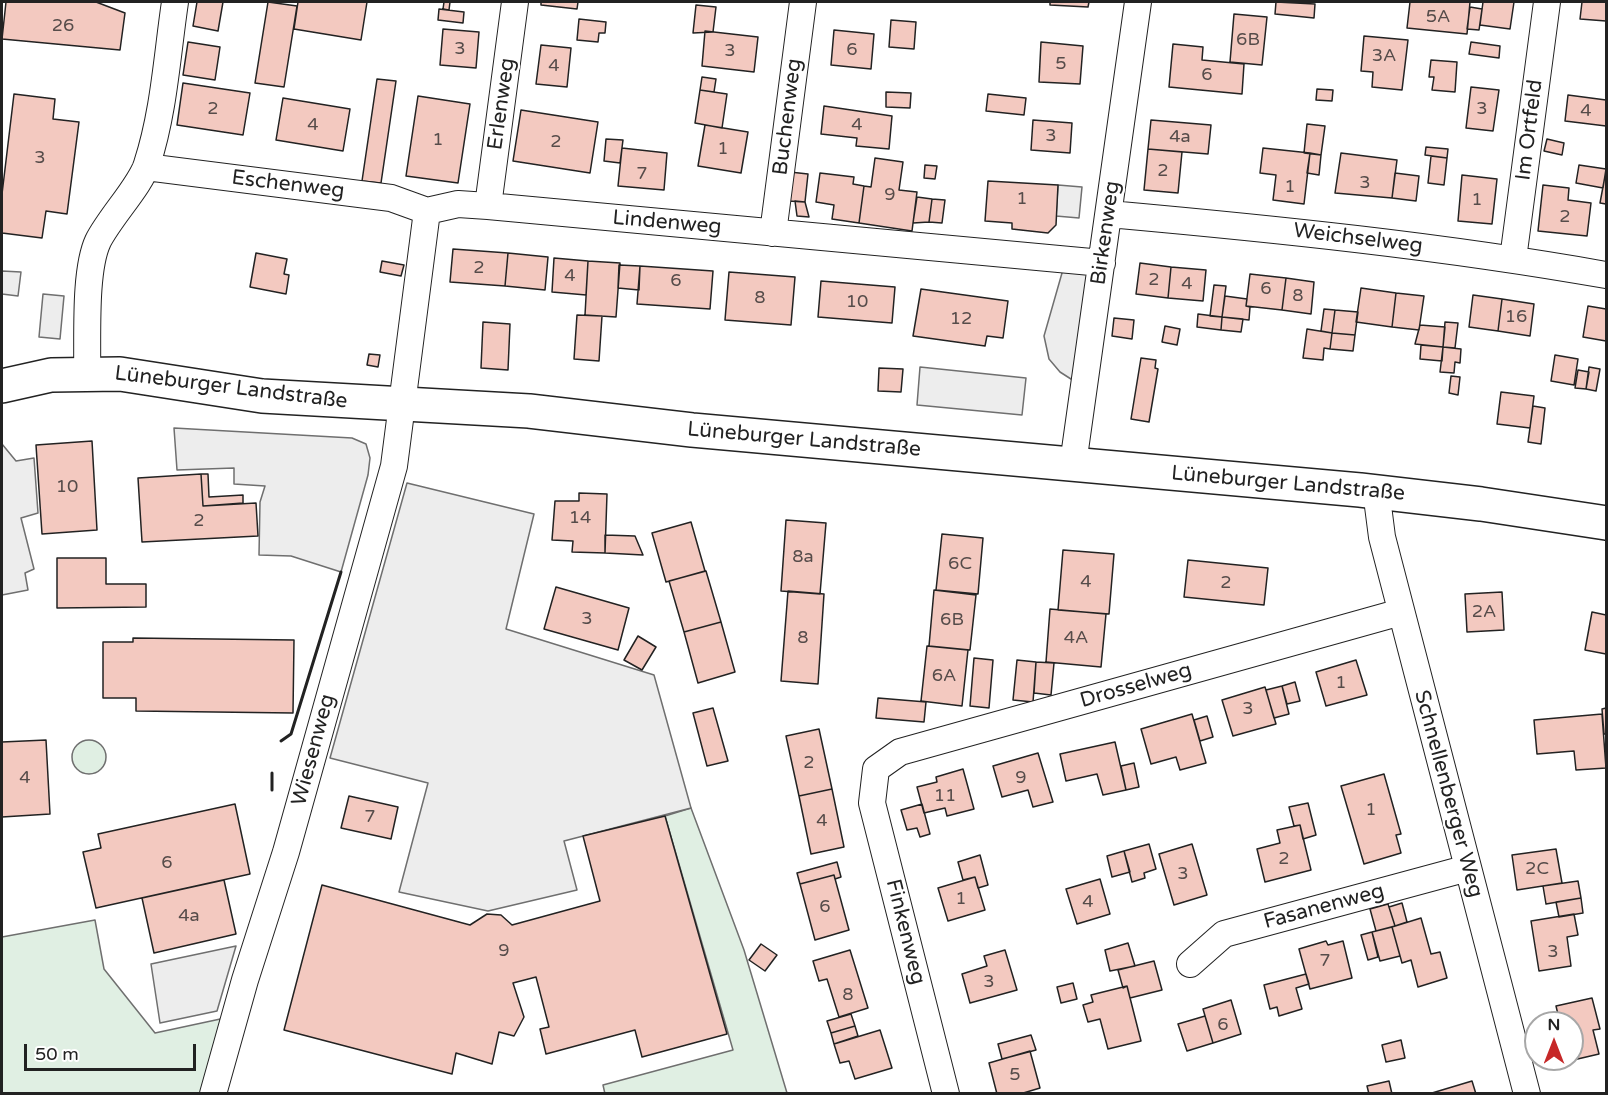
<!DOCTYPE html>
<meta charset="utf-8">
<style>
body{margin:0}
#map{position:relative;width:1608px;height:1095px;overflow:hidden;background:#fff;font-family:"Varela Round",sans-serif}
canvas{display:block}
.frame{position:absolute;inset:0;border:3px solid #222;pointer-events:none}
.north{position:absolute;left:1524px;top:1011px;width:60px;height:60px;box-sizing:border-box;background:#fff;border:2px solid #a7a7a7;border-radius:50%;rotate:0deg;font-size:16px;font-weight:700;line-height:24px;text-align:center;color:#222}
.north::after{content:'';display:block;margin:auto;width:21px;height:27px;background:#c62828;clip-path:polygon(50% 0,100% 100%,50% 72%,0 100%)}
.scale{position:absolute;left:24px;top:1044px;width:172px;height:27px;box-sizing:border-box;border:3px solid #222;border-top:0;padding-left:8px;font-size:18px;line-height:21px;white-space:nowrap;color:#222;-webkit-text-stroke:4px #fff;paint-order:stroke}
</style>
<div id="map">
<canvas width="1608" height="1095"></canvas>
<div class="frame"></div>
<div class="north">N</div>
<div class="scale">50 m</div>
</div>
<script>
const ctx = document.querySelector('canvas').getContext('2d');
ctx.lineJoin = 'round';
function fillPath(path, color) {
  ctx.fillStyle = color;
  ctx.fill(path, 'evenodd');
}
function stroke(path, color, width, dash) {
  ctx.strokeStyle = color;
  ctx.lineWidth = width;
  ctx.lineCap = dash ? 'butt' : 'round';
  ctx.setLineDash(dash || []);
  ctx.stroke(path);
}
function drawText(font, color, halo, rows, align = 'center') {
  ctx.font = font + ' "Varela Round",sans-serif';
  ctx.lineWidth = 4.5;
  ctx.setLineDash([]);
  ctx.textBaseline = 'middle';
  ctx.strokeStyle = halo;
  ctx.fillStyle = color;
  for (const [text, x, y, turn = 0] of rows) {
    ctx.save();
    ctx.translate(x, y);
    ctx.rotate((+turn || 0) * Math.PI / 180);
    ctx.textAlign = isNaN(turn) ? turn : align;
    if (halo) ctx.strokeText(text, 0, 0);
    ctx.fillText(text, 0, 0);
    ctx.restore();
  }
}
const green = new Path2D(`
 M72 757a17 17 0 1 1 34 0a17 17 0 1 1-34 0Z
 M691,808L744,950L787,1093L605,1094L603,1085L733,1050L665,816Z
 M95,920L104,969L155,1033L225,1018L201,1093L2,1094V937Z`);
const parking = new Path2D(`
 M1058,185L1082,187L1079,218L1056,216Z
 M1066,259L1102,263L1085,388L1060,372L1049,359L1044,336Z
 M2,271L21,272L18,296L2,294Z
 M43,294L64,296L60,339L39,337Z
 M920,367L1026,378L1022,415L917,405Z
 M174,428L352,438L366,444L370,458L368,475L341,572L291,556L259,555L260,502L265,486L234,484V468L177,470Z
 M2,444L16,461L34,458L38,513L21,518L34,569L25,573L28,590L2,595Z
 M407,483L534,514L506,629L654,675L691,808L564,841L577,890L488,911L399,892L428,783L330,758Z
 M236,946L217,1011L160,1023L151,964Z`);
const building = new Path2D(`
 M6,2H96L125,13L120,50L2,39Z
 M197,2H223L218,31L193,26Z
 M268,2L297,6L284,87L255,83Z
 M298,2H367L361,40L294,29Z
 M444,2H450L449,10L443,9Z
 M541,2H578L577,9L541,5Z
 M1050,2H1089L1088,7L1050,5Z
 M1276,2L1315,4L1314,18L1275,14Z
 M1410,2H1470L1467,34L1407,28Z
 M1483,2H1514L1510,29L1480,25Z
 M1582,2H1606V21L1580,19Z
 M696,5L716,7L713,32L693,33Z
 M1470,7L1482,9L1479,30L1467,29Z
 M439,9L464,12L463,23L438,20Z
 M1234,14L1267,17L1262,65L1230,62Z
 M579,19L606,22L605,33H599L598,42L577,40Z
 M891,20L916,22L914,49L889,47Z
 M443,29L479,32L476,68L440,65Z
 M834,30L874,34L871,69L831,65Z
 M705,31L758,37L754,72L702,66Z
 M1364,36L1408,40L1402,90L1372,87L1373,72L1361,71Z
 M188,42L220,47L215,80L183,75Z
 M1041,42L1083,46L1080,84L1039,82Z
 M1471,42L1500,46L1499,58L1469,54Z
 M1173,44L1203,47L1202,60L1244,64L1242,94L1169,87Z
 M541,45L571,48L567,87L536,84Z
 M1431,60L1457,62L1455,92L1432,90L1434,77H1429Z
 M702,77L716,79L714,92L700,90Z
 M377,79L396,81L381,183L362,181Z
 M183,83L250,93L243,135L177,125Z
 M1471,87L1499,90L1493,131L1466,128Z
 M1317,89L1333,90L1332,101L1316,100Z
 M700,90L727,94L722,128L695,123Z
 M886,92L911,93L910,108L886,107Z
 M14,94L55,99L53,119L79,122L67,214L46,211L42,238L2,233V194Z
 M988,94L1026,98L1024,115L986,111Z
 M1568,95L1606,100V126L1565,121Z
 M418,96L470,104L458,183L406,176Z
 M283,98L350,109L343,151L276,140Z
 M824,106L892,116L889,149L856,146L857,138L821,134Z
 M521,110L598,122L590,173L513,161Z
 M1033,120L1072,123L1070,153L1031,150Z
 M1151,120L1211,125L1208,154L1148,149Z
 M1307,124L1325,126L1321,155L1304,153Z
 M705,125L748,132L741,173L698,166Z
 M606,139L623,140L620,163L604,161Z
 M1547,139L1564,143L1562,155L1544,151Z
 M1426,147L1448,149L1447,158L1425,155Z
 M622,148L667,153L664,190L618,186Z
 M1263,148L1310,153L1304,204L1273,200L1276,175L1260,173Z
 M1148,149L1182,152L1178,193L1144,190Z
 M1310,153L1321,155L1319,175L1307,173Z
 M1341,153L1397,160L1392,198L1335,193Z
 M1431,156L1447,158L1444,185L1428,183Z
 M875,158L903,162L899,190L917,192L912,231L859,223L864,186L871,187Z
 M925,165L937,166L935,179L924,178Z
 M1579,165L1606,169L1603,188L1576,183Z
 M790,172L808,174L805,202L788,201Z
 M820,173L854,177L853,184L864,186L859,223L832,219L834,205L816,202Z
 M1395,173L1419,176L1416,201L1392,198Z
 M1462,175L1497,179L1492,224L1458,221Z
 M1605,176L1606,177V204L1600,203Z
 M988,181L1058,185L1056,225L1048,233L1012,229V223L985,221Z
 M1543,185L1569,188L1568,200L1591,203L1587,236L1538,231Z
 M917,197L932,199L929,222L913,223Z
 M932,199L945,200L942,223L929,222Z
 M795,201L805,202L809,217L797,216Z
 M453,249L508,253L505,286L450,282Z
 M256,253L287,259L284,274L289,275L286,294L250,287Z
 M508,253L548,257L545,290L505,286Z
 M554,258L588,261L586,295L552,292Z
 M382,261L404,265L401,276L380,272Z
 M588,261L620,263L616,317L585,315Z
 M1140,263L1171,267L1168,298L1136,294Z
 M619,265L640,266L639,290L618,288Z
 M640,266L713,271L710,309L637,304Z
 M1171,267L1206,270L1203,301L1168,298Z
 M729,272L795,277L791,325L725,320Z
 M1250,274L1286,278L1282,310L1246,306Z
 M1286,278L1314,282L1311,314L1282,310Z
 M821,281L895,287L892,323L818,317Z
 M1214,285L1226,286L1222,317L1210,316Z
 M1361,288L1396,293L1392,327L1356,322Z
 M921,289L1008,301L1003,338L987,336L985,346L913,336Z
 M1396,293L1424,296L1419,330L1392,327Z
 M1473,295L1502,299L1498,331L1469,327Z
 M1225,296L1247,299L1246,306L1250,307L1249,320L1222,317Z
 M1502,299L1534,304L1530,336L1498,331Z
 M1588,306L1606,309V341L1583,337Z
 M1324,309L1335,310L1332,333L1321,331Z
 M1335,310L1358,312L1355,335L1332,333Z
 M1198,314L1222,317L1221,330L1197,327Z
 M577,315L602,316L599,361L574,359Z
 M1222,317L1243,319L1241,332L1221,330Z
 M1114,318L1134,320L1132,339L1112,336Z
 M483,322L510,324L508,370L481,368Z
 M1445,322L1458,323L1455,348L1443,347Z
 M1420,325L1445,327L1443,347L1415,344Z
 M1165,326L1180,329L1177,345L1162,342Z
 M1307,329L1332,333L1330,349L1324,348L1323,360L1303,358Z
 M1332,333L1355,335L1353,351L1330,349Z
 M1421,345L1443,347L1442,361L1420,359Z
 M1443,347L1461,349L1460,363L1455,362L1454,373L1440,372Z
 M369,354L380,355L378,367L367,365Z
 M1555,355L1578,359L1574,385L1551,381Z
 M1141,358L1156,360L1155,368L1158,369L1149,422L1131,419Z
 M1589,367L1600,369L1596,391L1586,389Z
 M879,368L903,369L901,392L878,391Z
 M1578,370L1589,372L1586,389L1575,388Z
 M1451,376L1460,377L1458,395L1449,393Z
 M1501,392L1534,396L1530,428L1497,424Z
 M1533,406L1545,408L1541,444L1528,442Z
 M92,441L97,530L42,534L36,445Z
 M201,474L203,506L256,503L258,536L142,542L138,478Z
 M201,474H208L209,497L243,495V503L203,506Z
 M579,493L607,494L605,553L572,552L573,541L552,540L555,501H579Z
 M786,520L826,523L820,594L781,591Z
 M691,522L705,571L666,582L652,533Z
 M942,534L983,538L978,594L936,590Z
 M605,535L635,536L643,555L605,553Z
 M1063,550L1114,554L1109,614L1058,610Z
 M57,558H106V584H146V607L57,608Z
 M1188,560L1268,568L1264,605L1184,597Z
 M706,571L721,622L684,632L669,581Z
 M556,587L629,608L618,650L544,629Z
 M934,590L976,595L970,650L929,646Z
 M788,591L824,594L818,684L781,681Z
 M1502,592L1504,630L1467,632L1465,594Z
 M1050,609L1106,614L1101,667L1046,662Z
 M1592,612L1606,615V654L1585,650Z
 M721,622L735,672L698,683L684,632Z
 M638,636L656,647L642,670L624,660Z
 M133,638L294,640L293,713L136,711V698H103V642H133Z
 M927,646L968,650L962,706L921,701Z
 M974,658L993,660L989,708L970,706Z
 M1017,660L1036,662L1033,702L1013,700Z
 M1356,660L1367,695L1326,706L1316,672Z
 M1036,662L1054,663L1051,695L1034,693Z
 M1295,682L1300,701L1287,704L1282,686Z
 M1282,686L1289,714L1274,718L1266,690Z
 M1265,687L1276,724L1233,736L1222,700Z
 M878,698L926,702L924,722L876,718Z
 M713,708L728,761L707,766L693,713Z
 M1606,708V734H1604L1602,709Z
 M1192,714L1206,763L1180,770L1176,757L1151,764L1141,729Z
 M1602,714L1606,768L1576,770L1574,751L1537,754L1534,720Z
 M1207,716L1213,737L1200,741L1194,720Z
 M819,729L832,789L799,796L786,736Z
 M46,740L50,814L2,817V742Z
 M1115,742L1126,790L1103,795L1097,774L1066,781L1060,754Z
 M1038,753L1053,802L1033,807L1028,790L1002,797L993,766Z
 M1134,763L1139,787L1126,790L1121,766Z
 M963,769L974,809L947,816L945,808L924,813L917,787L937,782L936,777Z
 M1384,774L1401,834L1396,835L1401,853L1364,864L1341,786Z
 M832,789L844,847L811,854L799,796Z
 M349,796L398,807L391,839L341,828Z
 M1308,803L1316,835L1303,839L1300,825L1294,826L1289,807Z
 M235,804L250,874L96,908L83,852L101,848L98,834Z
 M922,804L930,834L920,837L917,828L907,830L901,810Z
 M665,816L727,1034L642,1057L635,1030L546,1054L540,1029L549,1027L536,977L513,983L524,1017L514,1036L499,1032L492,1064L456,1053L452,1074L284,1030L322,885L470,925L487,914L501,915L512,925L600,901L583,836Z
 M1300,825L1311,870L1265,882L1257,849L1280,843L1277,830Z
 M1149,844L1156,869L1144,873L1145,878L1132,882L1124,851Z
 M1192,844L1207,895L1174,905L1159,854Z
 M1556,849L1562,883L1517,890L1512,855Z
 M1124,851L1130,872L1112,877L1107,856Z
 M980,855L988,885L978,888L975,877L963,880L958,862Z
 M837,862L841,877L835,879L834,875L800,884L797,873Z
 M834,875L849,930L815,940L800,884Z
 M975,877L985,910L948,921L938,888Z
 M1100,879L1110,914L1077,924L1066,889Z
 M224,880L236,934L154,953L142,898Z
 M1578,881L1581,898L1546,904L1543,886Z
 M1581,898L1583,913L1559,917L1556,902Z
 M1402,903L1407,922L1395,926L1389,907Z
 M1388,904L1395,926L1376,931L1370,909Z
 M1574,914L1578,935L1567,937L1571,966L1539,971L1531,921Z
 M1421,918L1431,954L1440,952L1447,978L1418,987L1411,960L1402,963L1392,927Z
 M1392,927L1400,956L1380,961L1372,932Z
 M1372,932L1378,957L1368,960L1361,935Z
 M1326,941L1328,945L1343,941L1352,978L1310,989L1299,949Z
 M1128,943L1135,966L1110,971L1105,950Z
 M761,944L777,955L765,971L749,960Z
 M850,950L868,1008L839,1017L827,979L819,981L813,961Z
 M1005,950L1017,990L970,1003L962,974L987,966L984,956Z
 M1154,961L1162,990L1130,998L1127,986L1123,988L1118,970Z
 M1306,974L1309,984L1296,988L1302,1009L1279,1016L1277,1007L1270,1009L1264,985Z
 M1073,983L1077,999L1061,1003L1057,987Z
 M1127,986L1141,1041L1108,1049L1100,1019L1088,1022L1083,1005L1093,1002L1091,995Z
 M1592,998L1600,1029L1593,1030L1599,1054L1569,1061L1568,1059H1572V1023H1560L1556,1006Z
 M1231,1000L1241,1034L1213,1043L1203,1009Z
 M851,1014L855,1026L831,1033L827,1021Z
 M1205,1016L1213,1043L1187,1051L1178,1024Z
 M855,1026L858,1036L834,1044L831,1033Z
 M880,1030L892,1068L855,1079L849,1061L840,1063L834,1044Z
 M1031,1035L1036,1050L1002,1059L998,1044Z
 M1401,1040L1405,1058L1386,1062L1382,1045Z
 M1030,1051L1040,1088L1020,1094H997L989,1063Z
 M1389,1081L1392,1094H1369L1367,1086Z
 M1472,1081L1476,1094H1432V1093Z`);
const minor = new Path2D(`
 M146,167L391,198L427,211
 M488,206L515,2
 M427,211L458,204L488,206L1102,263
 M1109,214C1275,229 1442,246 1606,275
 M773,233L803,2
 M1513,259L1547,2
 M87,373C88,338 84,271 98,241C110,217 141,185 147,164C164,112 167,56 175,2
 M1073,464L1138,2
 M1381,493L1378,506L1382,537L1527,1094
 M1190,964L1224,934L1468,868
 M213,1094L245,980L286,852L394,466L427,211
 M946,1094L872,803L876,769L900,752L1401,612`);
const major = new Path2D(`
 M2,386L51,375L120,374L262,396L529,411L692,430L1360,490L1481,504L1606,523`);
const wall = new Path2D(`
 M281,741L291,734L341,572
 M272,790V773`);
const numberNames = [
 ["5A",1438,17],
 ["26",63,26],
 ["6B",1248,40],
 ["3",460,49],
 ["6",852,50],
 ["3",730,51],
 ["3A",1384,56],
 ["5",1061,64],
 ["4",554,66],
 ["6",1207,75],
 ["2",213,109],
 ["3",1482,109],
 ["4",1586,111],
 ["4",313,125],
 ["4",857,125],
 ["3",1051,136],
 ["4a",1180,137],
 ["1",438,140],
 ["2",556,142],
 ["1",723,149],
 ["3",40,158],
 ["2",1163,171],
 ["7",642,174],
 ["3",1365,183],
 ["1",1290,187],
 ["9",890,195],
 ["1",1022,199],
 ["1",1477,200],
 ["2",1565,217],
 ["2",479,268],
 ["4",570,276],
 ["2",1154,280],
 ["6",676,281],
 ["4",1187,284],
 ["6",1266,289],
 ["8",1298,296],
 ["8",760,298],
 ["10",857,302],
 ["16",1516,317],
 ["12",961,319],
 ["10",67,487],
 ["14",580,518],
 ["2",199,521],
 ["8a",803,557],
 ["6C",960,564],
 ["4",1086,582],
 ["2",1226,583],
 ["2A",1484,612],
 ["3",587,619],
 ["6B",952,620],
 ["8",803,638],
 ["4A",1076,638],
 ["6A",944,676],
 ["1",1341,683],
 ["3",1248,709],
 ["2",809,763],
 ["4",25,778],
 ["9",1021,778],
 ["11",945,796],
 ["1",1371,810],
 ["7",370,817],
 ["4",822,821],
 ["2",1284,859],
 ["6",167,863],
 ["2C",1537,869],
 ["3",1183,874],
 ["1",961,899],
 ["4",1088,902],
 ["6",825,907],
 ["4a",189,916],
 ["9",504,951],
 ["3",1553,952],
 ["7",1325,961],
 ["3",989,982],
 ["8",848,995],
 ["6",1223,1025],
 ["5",1015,1075]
];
const streetNames = [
 ["Erlenweg",502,104,-82],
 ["Buchenweg",788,117,-83],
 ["Im Ortfeld",1530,130,-83],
 ["Eschenweg",288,185,7],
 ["Lindenweg",667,223,5],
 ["Birkenweg",1106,233,-82],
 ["Weichselweg",1358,239,7],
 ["Lüneburger Landstraße",231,388,7],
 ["Lüneburger Landstraße",804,440,5],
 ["Lüneburger Landstraße",1288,484,5],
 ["Drosselweg",1136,686,-16],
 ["Wiesenweg",314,750,-75],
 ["Schnellenberger Weg",1448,794,75],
 ["Fasanenweg",1324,907,-15],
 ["Finkenweg",905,932,76]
];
fillPath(green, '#e0efe3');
stroke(green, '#6f6f6f', 1.5);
fillPath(parking, '#ededed');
stroke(parking, '#6f6f6f', 1.5);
fillPath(building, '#f3c9c0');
stroke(building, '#222', 1.5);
stroke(minor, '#222', 28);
stroke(major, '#222', 36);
stroke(minor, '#fff', 26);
stroke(major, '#fff', 33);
stroke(wall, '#222', 3);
drawText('18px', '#564c4a', null, numberNames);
drawText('21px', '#222', '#fff', streetNames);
</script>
